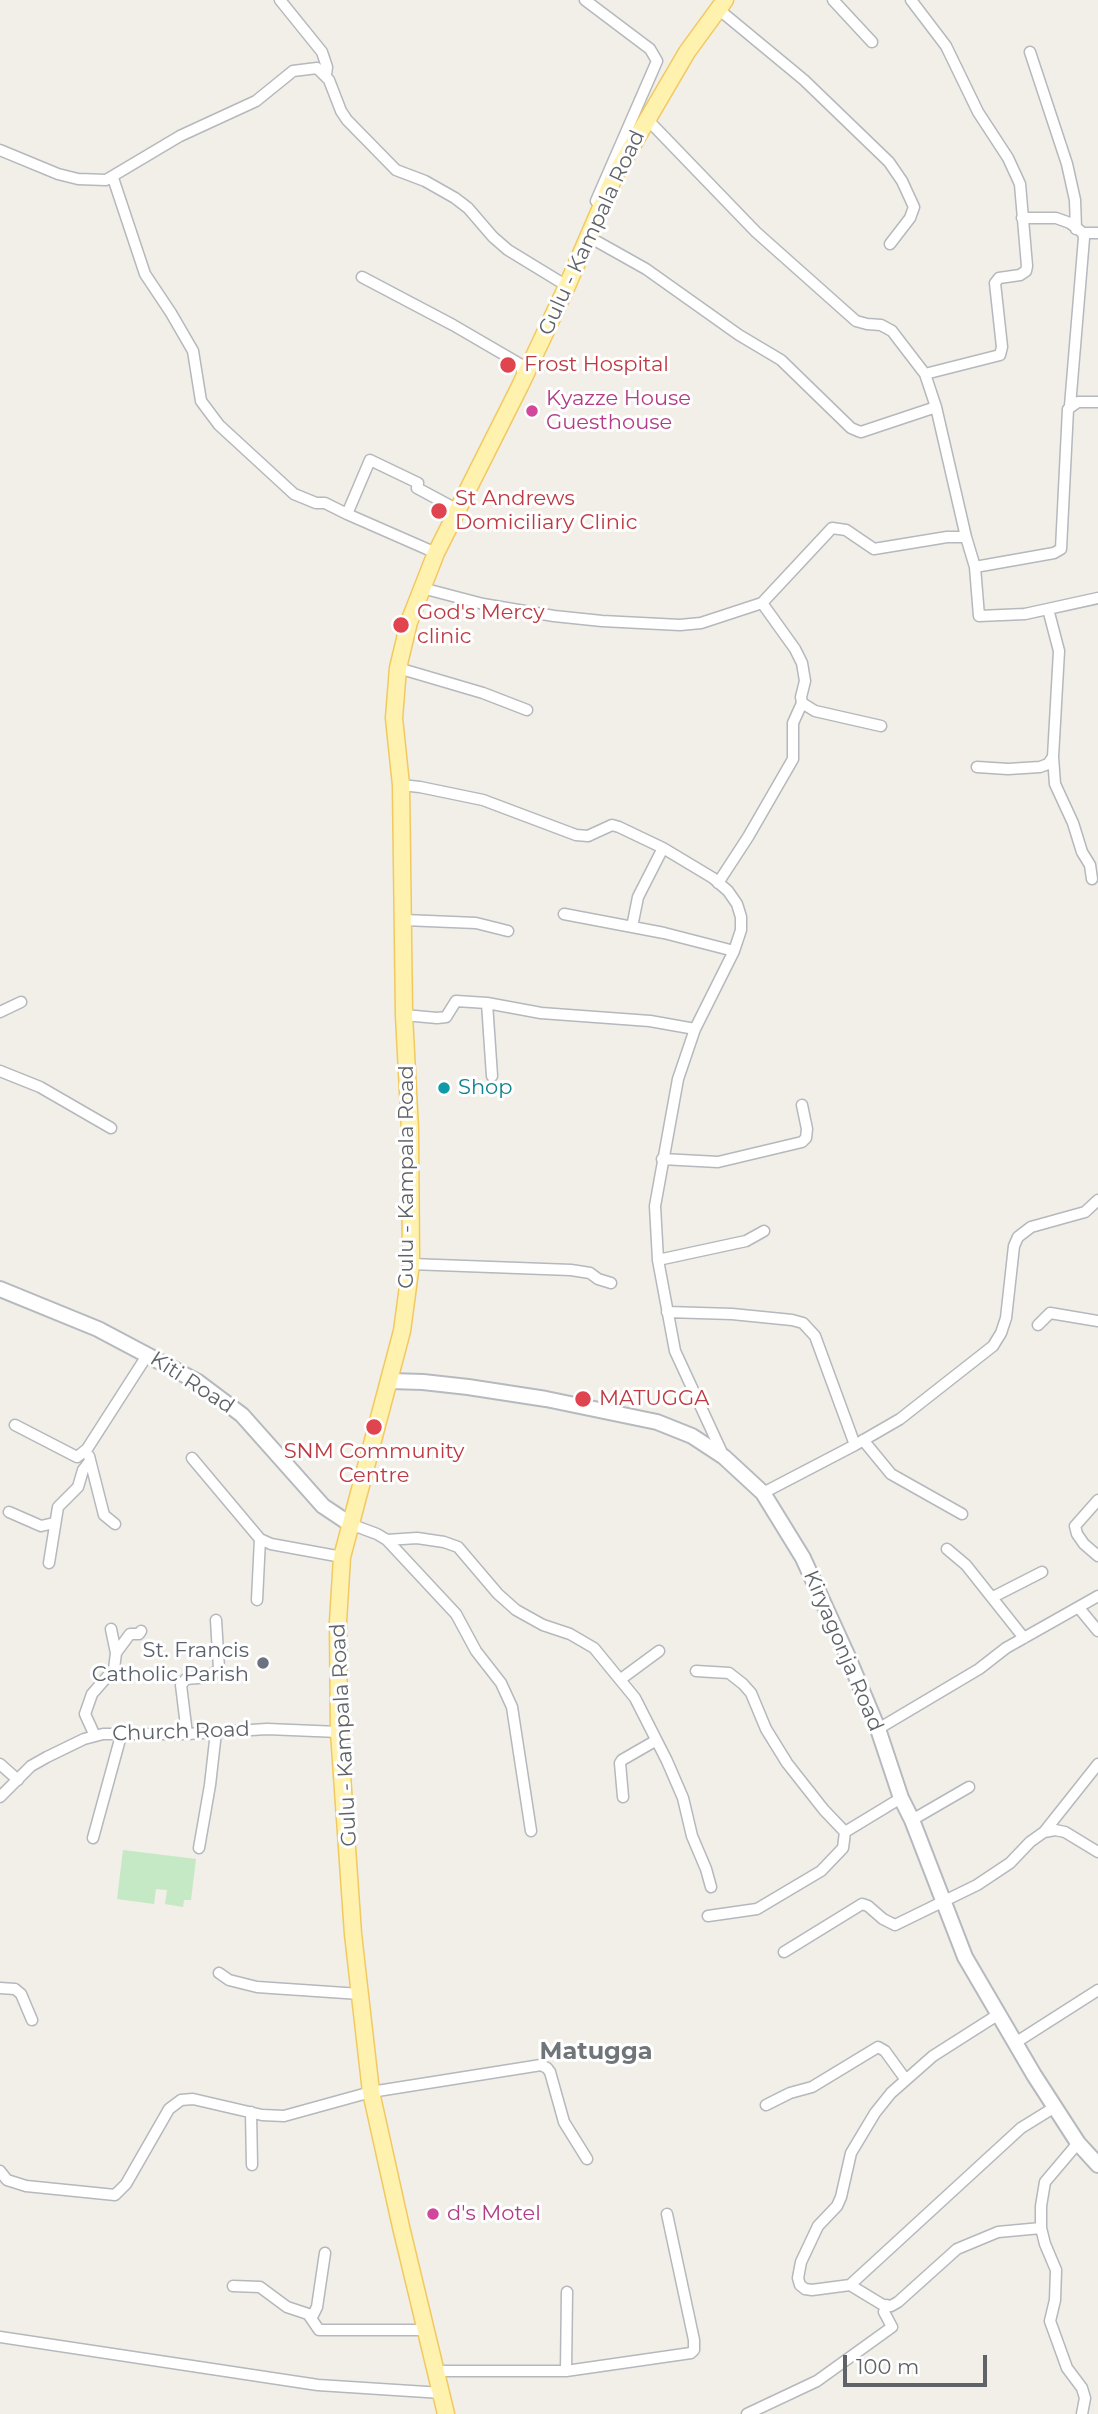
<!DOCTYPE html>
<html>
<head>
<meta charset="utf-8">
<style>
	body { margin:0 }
	#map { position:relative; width:1098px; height:2414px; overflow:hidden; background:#f1efe8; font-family:Montserrat,sans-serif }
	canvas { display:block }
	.scale { position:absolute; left:843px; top:2355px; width:144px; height:32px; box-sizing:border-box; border:4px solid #5f6368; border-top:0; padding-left:9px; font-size:21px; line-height:24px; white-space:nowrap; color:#5f6368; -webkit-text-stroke:5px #fff; paint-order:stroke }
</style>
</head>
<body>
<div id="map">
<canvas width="1098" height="2414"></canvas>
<div class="scale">100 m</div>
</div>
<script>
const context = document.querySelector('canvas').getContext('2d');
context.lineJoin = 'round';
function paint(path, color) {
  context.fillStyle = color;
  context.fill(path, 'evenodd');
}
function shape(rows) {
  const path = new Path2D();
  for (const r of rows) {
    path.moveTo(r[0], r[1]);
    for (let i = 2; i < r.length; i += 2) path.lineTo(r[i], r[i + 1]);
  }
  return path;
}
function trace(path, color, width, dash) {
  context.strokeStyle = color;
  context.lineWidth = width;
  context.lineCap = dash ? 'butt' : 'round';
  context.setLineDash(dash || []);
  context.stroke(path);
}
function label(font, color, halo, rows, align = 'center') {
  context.font = font + ' Montserrat,sans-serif';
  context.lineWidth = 6;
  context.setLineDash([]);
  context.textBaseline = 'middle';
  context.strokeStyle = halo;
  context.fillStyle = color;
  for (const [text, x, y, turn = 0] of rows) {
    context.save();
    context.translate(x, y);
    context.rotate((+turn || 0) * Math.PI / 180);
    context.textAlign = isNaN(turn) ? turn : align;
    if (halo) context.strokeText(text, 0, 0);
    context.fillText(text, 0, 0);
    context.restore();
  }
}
paint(shape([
	[123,1850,196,1859,191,1900,184,1900,183,1907,165,1904,167,1890,156,1889,154,1904,117,1899]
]), '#c5e8c5');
const street = shape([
	[280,0,322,52,327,67,326,75],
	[585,0,650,49,657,61,596,201],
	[833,0,872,42],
	[911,0,946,46,978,112,1008,158,1020,184,1027,266,1026,271,1020,275,999,278,995,283,1002,347,1000,355,925,374],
	[717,8,804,80,889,162,902,181,914,207,910,218,890,244],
	[1030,52,1067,164,1075,200,1076,229],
	[0,150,58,174,78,179,106,180,180,136,256,101,293,71,317,68,329,80,341,111,347,120,396,170,425,181,455,198,468,208,493,237,508,250,567,286],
	[113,178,145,274,171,313,193,351,201,401,219,425,294,494,316,503,325,503,347,514,370,460,418,483,417,488,458,510],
	[1022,218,1056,218,1070,223,1083,233,1098,233],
	[589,237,646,269,739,335,781,360,851,428,858,431,861,432,936,407,925,374,892,331,881,325,867,324,856,321,756,232,646,118],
	[362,277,453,325,520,364,524,377],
	[1098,402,1078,402,1068,409,1061,549,1054,553,975,567,979,616,1025,614,1098,598],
	[1070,406,1084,238,1083,233],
	[936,407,966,537],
	[347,514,436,553],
	[422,588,483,604,554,616,602,621,680,625,701,623,762,603,832,528,846,530,874,549,947,537,966,537,975,567],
	[398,668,483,693,527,710],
	[802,703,815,711,881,726],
	[1053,757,1055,784,1073,823,1082,852,1090,865,1092,879],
	[977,767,1008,769,1040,767,1048,764,1053,757,1059,651,1048,609],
	[401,785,420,787,483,800,576,835,588,836,612,825,619,827,663,848,713,878,728,891,737,904,741,917,741,930,734,951,695,1029,678,1079,655,1206,658,1260,675,1351,724,1457],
	[718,883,748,837,793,759,793,723,802,703,801,697,805,681,802,663,795,649,762,603],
	[564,914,664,933,734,951],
	[404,920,476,923,508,931],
	[632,927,638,897,663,848],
	[487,1003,492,1076],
	[0,1012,21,1002],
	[404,1015,437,1018,446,1017,456,1001,487,1003,541,1013,650,1021,695,1029],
	[0,1071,40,1087,111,1128],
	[662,1159,718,1162,802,1142,806,1138,807,1129,802,1105],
	[658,1260,746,1241,764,1231],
	[411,1264,571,1270,590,1273,598,1279,611,1283],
	[667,1312,732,1314,792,1320,803,1323,815,1336,855,1445],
	[1038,1325,1050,1313,1098,1321],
	[15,1425,77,1457,87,1449,148,1354],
	[863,1440,891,1474,962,1514],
	[89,1456,104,1515,115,1524],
	[192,1458,260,1539,271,1544,342,1557],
	[763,1493,855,1445,900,1419,993,1346,1001,1333,1006,1318,1014,1246,1018,1237,1031,1227,1085,1212,1098,1200],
	[1098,1500,1075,1526,1077,1534,1084,1544,1098,1556],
	[9,1512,41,1526,54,1523],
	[350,1524,377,1534,387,1540,456,1614,476,1651,501,1683,512,1707,531,1831],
	[387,1540,417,1538,444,1542,458,1547,498,1594,516,1610,543,1625,570,1634,594,1648,635,1698,667,1761,683,1798,692,1836,706,1869,711,1887],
	[947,1549,966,1565,1024,1638],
	[49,1563,58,1507,78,1487,83,1470,90,1461],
	[993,1597,1042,1572],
	[257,1600,260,1539],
	[1079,1608,1098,1631],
	[111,1629,116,1653],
	[696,1671,729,1673,743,1684,751,1693,766,1729,787,1763,824,1810,845,1832,901,1798],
	[621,1679,659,1651],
	[878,1729,979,1669,1006,1648,1098,1596],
	[187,1734,181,1685,186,1679,209,1677,219,1669,216,1620],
	[95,1736,85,1714,92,1694,114,1669,116,1653,130,1634,139,1634,141,1631],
	[0,1764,18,1780],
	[0,1797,31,1766,47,1757,84,1739,103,1734,187,1734,267,1729,339,1732],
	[623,1797,620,1763,622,1760,655,1741],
	[912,1820,969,1787],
	[1044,1832,1098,1764],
	[93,1838,122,1732],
	[199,1848,210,1785,216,1732],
	[708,1916,757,1909,821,1871,843,1848,845,1832],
	[784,1952,862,1904,868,1906,883,1919,895,1925,977,1885,1010,1863,1030,1842,1044,1832,1055,1830,1065,1832,1098,1852],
	[219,1973,229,1980,257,1987,360,1994],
	[0,1988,15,1989,21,1994,32,2020],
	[999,2014,933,2056,891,2093,875,2113,851,2153,841,2197,837,2206,818,2226,801,2262,798,2278,800,2285,805,2289,812,2290,850,2285,883,2305,891,2306,898,2302,957,2249,998,2232,1041,2228],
	[1015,2043,1098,1990],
	[766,2105,790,2093,812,2087,878,2047,885,2051,906,2080],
	[251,2112,252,2165],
	[1078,2143,1045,2182,1041,2206,1041,2228,1045,2244,1056,2270,1055,2300,1050,2321,1067,2368,1082,2388,1085,2398,1082,2414],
	[0,2171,7,2180,26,2186,115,2195,126,2184,169,2109,181,2100,193,2099,262,2115,284,2116,371,2092,541,2065,547,2068,550,2072,564,2122,587,2159],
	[850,2285,1021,2128,1055,2107],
	[233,2286,260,2287,287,2307,308,2314,319,2330,426,2330],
	[312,2317,317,2307,325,2253],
	[0,2337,318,2385,442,2393],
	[437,2371,566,2371,691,2353,694,2350,694,2340,667,2214],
	[566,2371,567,2292],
	[747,2414,817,2381,892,2327,884,2312,887,2305]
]);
const secondary = shape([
	[0,1289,98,1329,198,1382,242,1415,323,1506,350,1524],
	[390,1381,423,1382,468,1387,546,1399,657,1422,692,1436,724,1457,763,1493,803,1558,848,1657,878,1729,901,1798,912,1820,965,1957,1034,2075,1078,2143,1098,2165]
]);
const primary = shape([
	[446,2414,401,2227,371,2092,353,1934,339,1732,338,1622,342,1557,402,1331,411,1264,410,1130,404,1015,401,785,394,718,398,668,409,622,436,553,520,386,567,286,615,175,687,52,725,0]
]);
trace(street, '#b5b8bc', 13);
trace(secondary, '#b6babf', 18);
trace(primary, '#f2c960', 19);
trace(street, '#fff', 10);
trace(secondary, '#fff', 14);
trace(primary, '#fff2af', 16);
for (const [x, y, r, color] of [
	[508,365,9,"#e0444e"],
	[532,411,7,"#d1479c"],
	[439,511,9,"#e0444e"],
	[401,625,9,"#e0444e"],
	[444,1088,7,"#0f9aa8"],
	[583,1399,9,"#e0444e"],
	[374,1427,9,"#e0444e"],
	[263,1663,7,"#6b7280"],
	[433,2214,7,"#d1479c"]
]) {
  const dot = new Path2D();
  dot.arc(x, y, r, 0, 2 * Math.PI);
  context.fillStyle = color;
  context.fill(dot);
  trace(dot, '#fff', 2.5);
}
label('21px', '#5f6368', '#fff', [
	["Gulu - Kampala Road",592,233,-65],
	["Gulu - Kampala Road",407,1177,-90],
	["Kiti Road",192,1383,33],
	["Kiryagonja Road",843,1651,67],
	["Church Road",181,1732,-2],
	["Gulu - Kampala Road",344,1735,-93]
]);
label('21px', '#be3a42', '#fff', [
	["Frost Hospital",524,365],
	["St Andrews",455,499],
	["Domiciliary Clinic",455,523],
	["God's Mercy",417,613],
	["clinic",417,637],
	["MATUGGA",599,1399],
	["SNM Community",374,1452,"center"],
	["Centre",374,1476,"center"]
], 'left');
label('21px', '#b23c85', '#fff', [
	["Kyazze House",546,399],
	["Guesthouse",546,423],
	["d's Motel",447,2214]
], 'left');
label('21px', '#0d838f', '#fff', [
	["Shop",458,1088]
], 'left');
label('21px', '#5b616d', '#fff', [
	["St. Francis",249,1651],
	["Catholic Parish",249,1675]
], 'right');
label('bold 24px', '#70757a', '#fff', [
	["Matugga",596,2052]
]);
</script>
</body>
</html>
